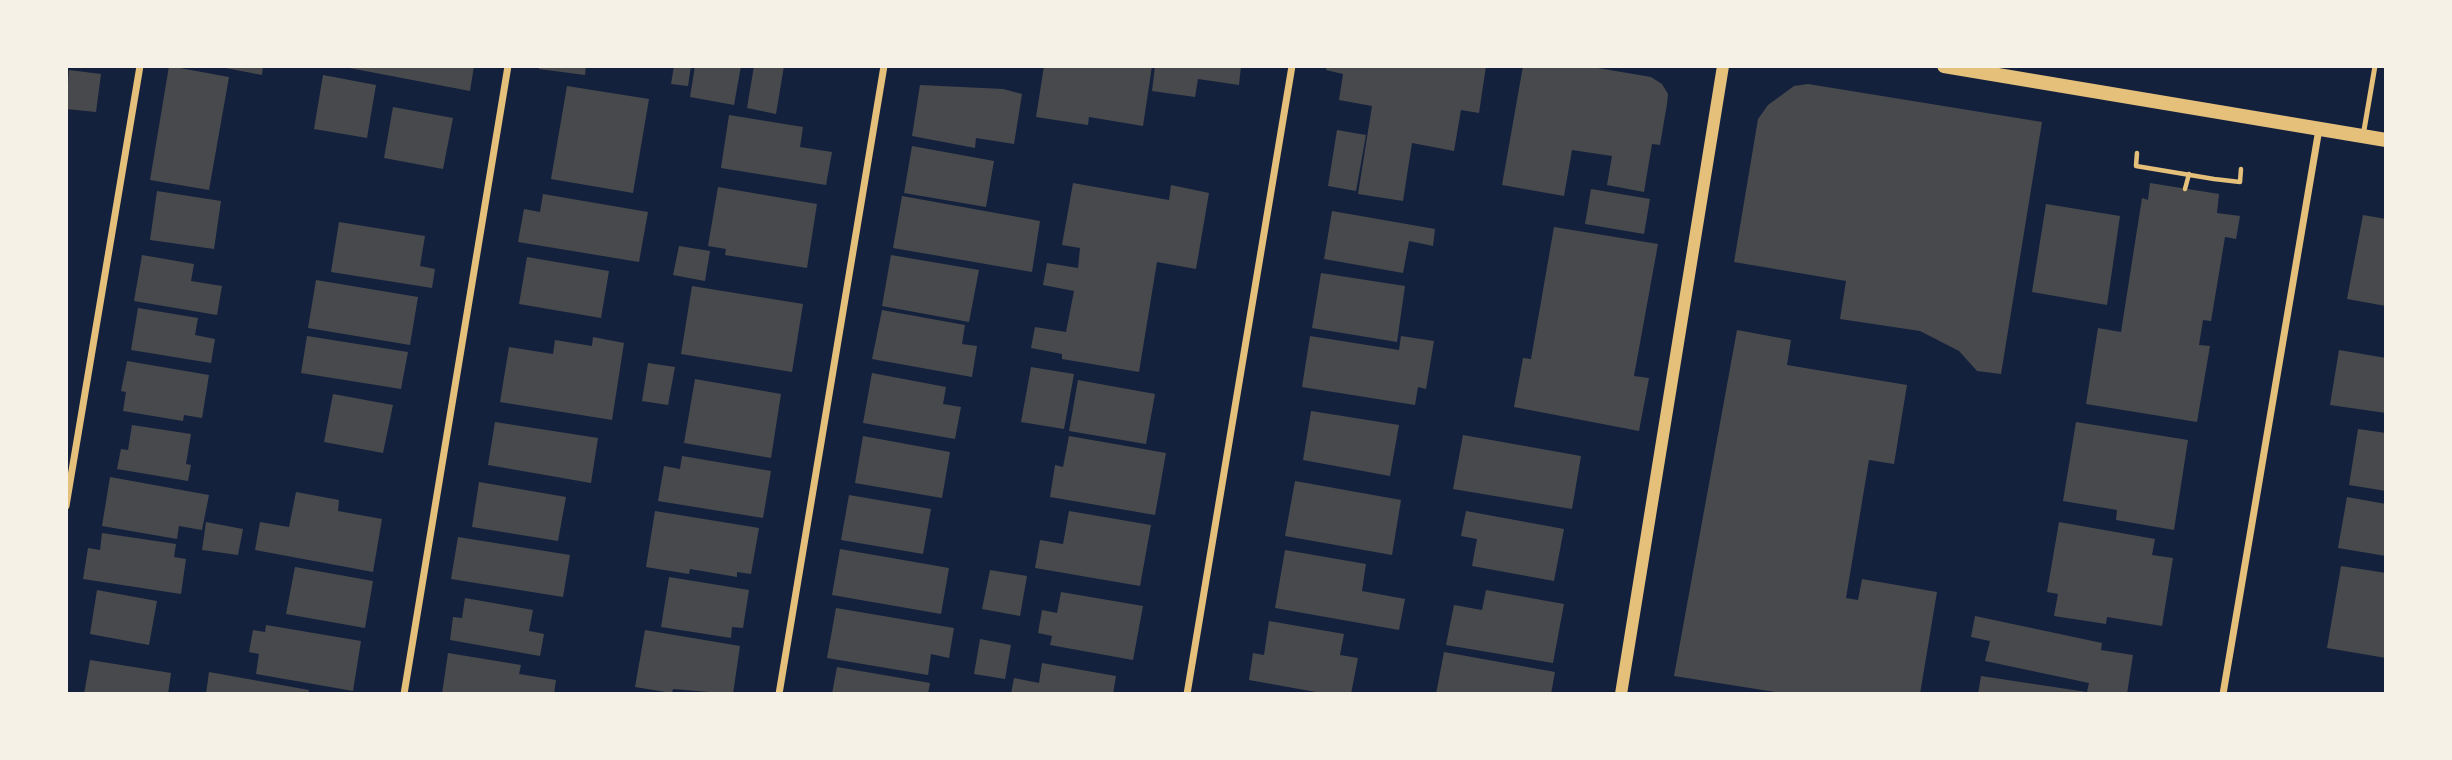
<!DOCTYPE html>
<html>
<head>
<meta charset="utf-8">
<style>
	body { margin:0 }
	#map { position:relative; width:2452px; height:760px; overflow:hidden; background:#14213d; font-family:Montserrat,sans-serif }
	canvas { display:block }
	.frame { position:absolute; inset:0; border:68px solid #f6f1e7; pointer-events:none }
</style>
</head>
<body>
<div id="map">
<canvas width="2452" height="760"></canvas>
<div class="frame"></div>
</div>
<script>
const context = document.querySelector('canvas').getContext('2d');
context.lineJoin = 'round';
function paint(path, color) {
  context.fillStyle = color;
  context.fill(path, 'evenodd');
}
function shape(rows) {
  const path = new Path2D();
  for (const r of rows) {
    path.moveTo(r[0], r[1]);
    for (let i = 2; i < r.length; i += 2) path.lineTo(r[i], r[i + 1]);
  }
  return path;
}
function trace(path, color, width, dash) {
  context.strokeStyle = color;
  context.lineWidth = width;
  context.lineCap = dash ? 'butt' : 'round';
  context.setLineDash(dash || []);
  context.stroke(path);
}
paint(shape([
	[169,66,229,77,209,190,150,180],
	[215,66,263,66,262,75],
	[339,66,474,66,470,91],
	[539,66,586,66,585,75,539,69],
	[674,66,691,66,688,86,671,84],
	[695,66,741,66,734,105,690,97],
	[754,66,784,66,776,114,747,108],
	[1044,66,1152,66,1143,126,1089,117,1088,125,1036,117],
	[1155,66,1241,66,1239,85,1198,79,1195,97,1152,91],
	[1327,66,1486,66,1479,113,1461,110,1454,151,1412,143,1403,201,1358,194,1372,106,1339,100,1343,74,1326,70],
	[1523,66,1592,67,1651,77,1662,84,1668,94,1667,104,1660,145,1652,144,1644,192,1607,185,1612,156,1572,150,1564,196,1502,185],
	[69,70,101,74,96,112,66,109],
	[323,75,376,85,367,138,314,129],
	[1808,84,2042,122,2001,374,1977,371,1959,351,1920,331,1840,319,1846,281,1734,262,1758,119,1768,105,1794,86],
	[920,85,1003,89,1022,94,1014,144,976,138,975,148,912,136],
	[567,86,649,99,633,193,551,179],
	[393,107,453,118,443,169,384,158],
	[729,115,803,127,800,147,832,152,826,185,721,168],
	[1337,130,1366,135,1356,191,1328,186],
	[912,146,994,161,986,207,904,193],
	[1073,183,1169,200,1171,185,1209,193,1196,269,1157,262,1139,372,1062,359,1062,354,1031,348,1035,327,1066,332,1074,291,1043,285,1047,263,1078,268,1080,248,1062,245],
	[2150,183,2219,194,2217,213,2240,216,2236,239,2225,237,2211,321,2203,320,2199,345,2210,346,2197,422,2086,404,2098,328,2121,332,2142,198,2148,200],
	[718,187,817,204,807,268,725,255,726,249,708,246],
	[1591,189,1650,199,1644,234,1585,224],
	[157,191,221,201,214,249,150,240],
	[543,194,648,212,639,262,518,242,524,209,540,212],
	[902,196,1040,221,1032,272,893,248],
	[2046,204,2120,216,2107,305,2032,292],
	[1332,211,1435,229,1433,246,1409,241,1403,273,1324,259],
	[2363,215,2386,219,2386,306,2347,299],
	[339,222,425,236,420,266,435,269,432,288,331,272],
	[1554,227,1658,244,1634,376,1649,378,1639,431,1514,407,1523,358,1531,359],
	[679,246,710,251,705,281,673,275],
	[142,255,194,264,191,281,222,286,217,315,134,301],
	[891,255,979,270,969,322,882,306],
	[527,257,609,271,601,318,519,304],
	[1321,273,1405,286,1397,342,1312,328],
	[316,280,418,297,410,345,308,328],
	[692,286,803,304,792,372,681,354],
	[138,308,198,318,195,335,215,339,211,363,131,350],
	[882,310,965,325,962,344,977,346,972,377,872,359],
	[1737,330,1791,340,1787,365,1907,385,1894,464,1869,460,1846,598,1858,600,1862,579,1937,592,1920,694,1788,694,1674,676],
	[307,336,408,352,401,389,301,373],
	[1310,336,1399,350,1401,336,1434,341,1426,389,1418,387,1415,405,1302,387],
	[593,337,624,343,612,420,500,402,509,347,553,354,555,340,592,346],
	[2339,350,2386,358,2386,413,2330,405],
	[127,361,209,375,202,418,184,415,183,421,123,411,126,392,121,391],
	[648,363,675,367,668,405,642,401],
	[1031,367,1074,374,1064,429,1021,422],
	[872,373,946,387,943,404,961,407,955,439,863,423],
	[695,379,781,394,771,458,684,443],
	[1078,380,1155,394,1146,444,1069,431],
	[333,394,393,405,383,453,324,442],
	[1311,411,1399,425,1390,476,1303,460],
	[495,422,598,438,591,483,488,465],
	[2076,422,2188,440,2174,530,2116,520,2117,510,2063,501],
	[132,425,191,434,186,464,191,465,188,481,117,469,121,449,128,450],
	[2358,429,2386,433,2386,491,2349,485],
	[1463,435,1581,456,1572,509,1453,489],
	[863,436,950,452,942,498,855,483],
	[1069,436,1166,453,1155,515,1050,497,1055,465,1063,467],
	[682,456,771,471,763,518,658,501,664,466,680,469],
	[110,477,209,495,202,530,179,526,177,539,102,526],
	[1295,481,1401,500,1392,555,1285,536],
	[479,482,566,497,558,541,472,527],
	[296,492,339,500,338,511,382,519,373,572,255,550,260,522,289,527],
	[849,495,931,509,923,554,841,540],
	[2347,497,2386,504,2386,556,2338,548],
	[655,511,759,528,751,574,737,572,737,577,690,569,689,574,646,567],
	[1069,511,1151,525,1140,586,1035,568,1040,540,1063,544],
	[1466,511,1564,529,1554,581,1472,566,1477,539,1461,536],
	[206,522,243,529,238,555,202,550],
	[2059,522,2155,539,2152,555,2173,558,2162,626,2107,617,2106,624,2054,616,2058,594,2047,592],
	[102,533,176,544,174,557,186,559,181,594,83,579,88,548,100,550],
	[458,537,570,555,563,597,451,579],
	[840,549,949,568,941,614,832,595],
	[1285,550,1366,564,1362,591,1405,599,1399,630,1275,608],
	[2341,566,2386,573,2386,658,2327,648],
	[295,567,373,581,365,628,286,614],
	[990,570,1027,576,1020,616,982,609],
	[669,577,749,590,743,628,732,627,731,638,661,627],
	[97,590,157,601,149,645,90,634],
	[1486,590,1564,604,1553,663,1446,645,1454,605,1482,610],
	[1061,592,1143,606,1133,660,1050,645,1052,636,1038,633,1042,610,1057,613],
	[465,598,533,610,529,631,544,634,540,656,450,640,453,617,462,618],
	[836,608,954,628,949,658,931,654,928,675,827,658],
	[1975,616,2102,643,2101,650,2133,655,2127,694,1978,694,1981,676,2087,692,2089,683,1985,661,1990,641,1971,637],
	[1269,621,1344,634,1340,655,1358,658,1351,694,1327,694,1249,680,1253,653,1264,655],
	[266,625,361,641,353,691,256,674,259,654,249,652,253,630,265,632],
	[645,630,740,646,733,694,673,689,672,693,635,687],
	[980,639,1011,645,1005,679,974,674],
	[1444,652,1555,672,1551,694,1436,694],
	[448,653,521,665,519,674,556,680,554,694,442,694],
	[90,660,171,673,168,694,84,694],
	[1042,663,1116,676,1113,694,1011,694,1014,678,1039,683],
	[837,667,930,683,928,694,832,694],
	[209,672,309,690,308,694,206,694]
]), '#48494c');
trace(shape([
	[2137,153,2136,166,2214,179,2240,182,2241,169],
	[2185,189,2189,174]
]), '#e5c07b', 4.5);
trace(shape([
	[2363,136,2375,66]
]), '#e5c07b', 5);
trace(shape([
	[66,506,140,66],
	[404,694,508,66],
	[779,694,884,66],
	[1187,694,1292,66],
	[2223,694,2319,129]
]), '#e5c07b', 7);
trace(shape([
	[1621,694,1723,66]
]), '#e5c07b', 12);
trace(shape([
	[1944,66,2386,140]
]), '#e5c07b', 14);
</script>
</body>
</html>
